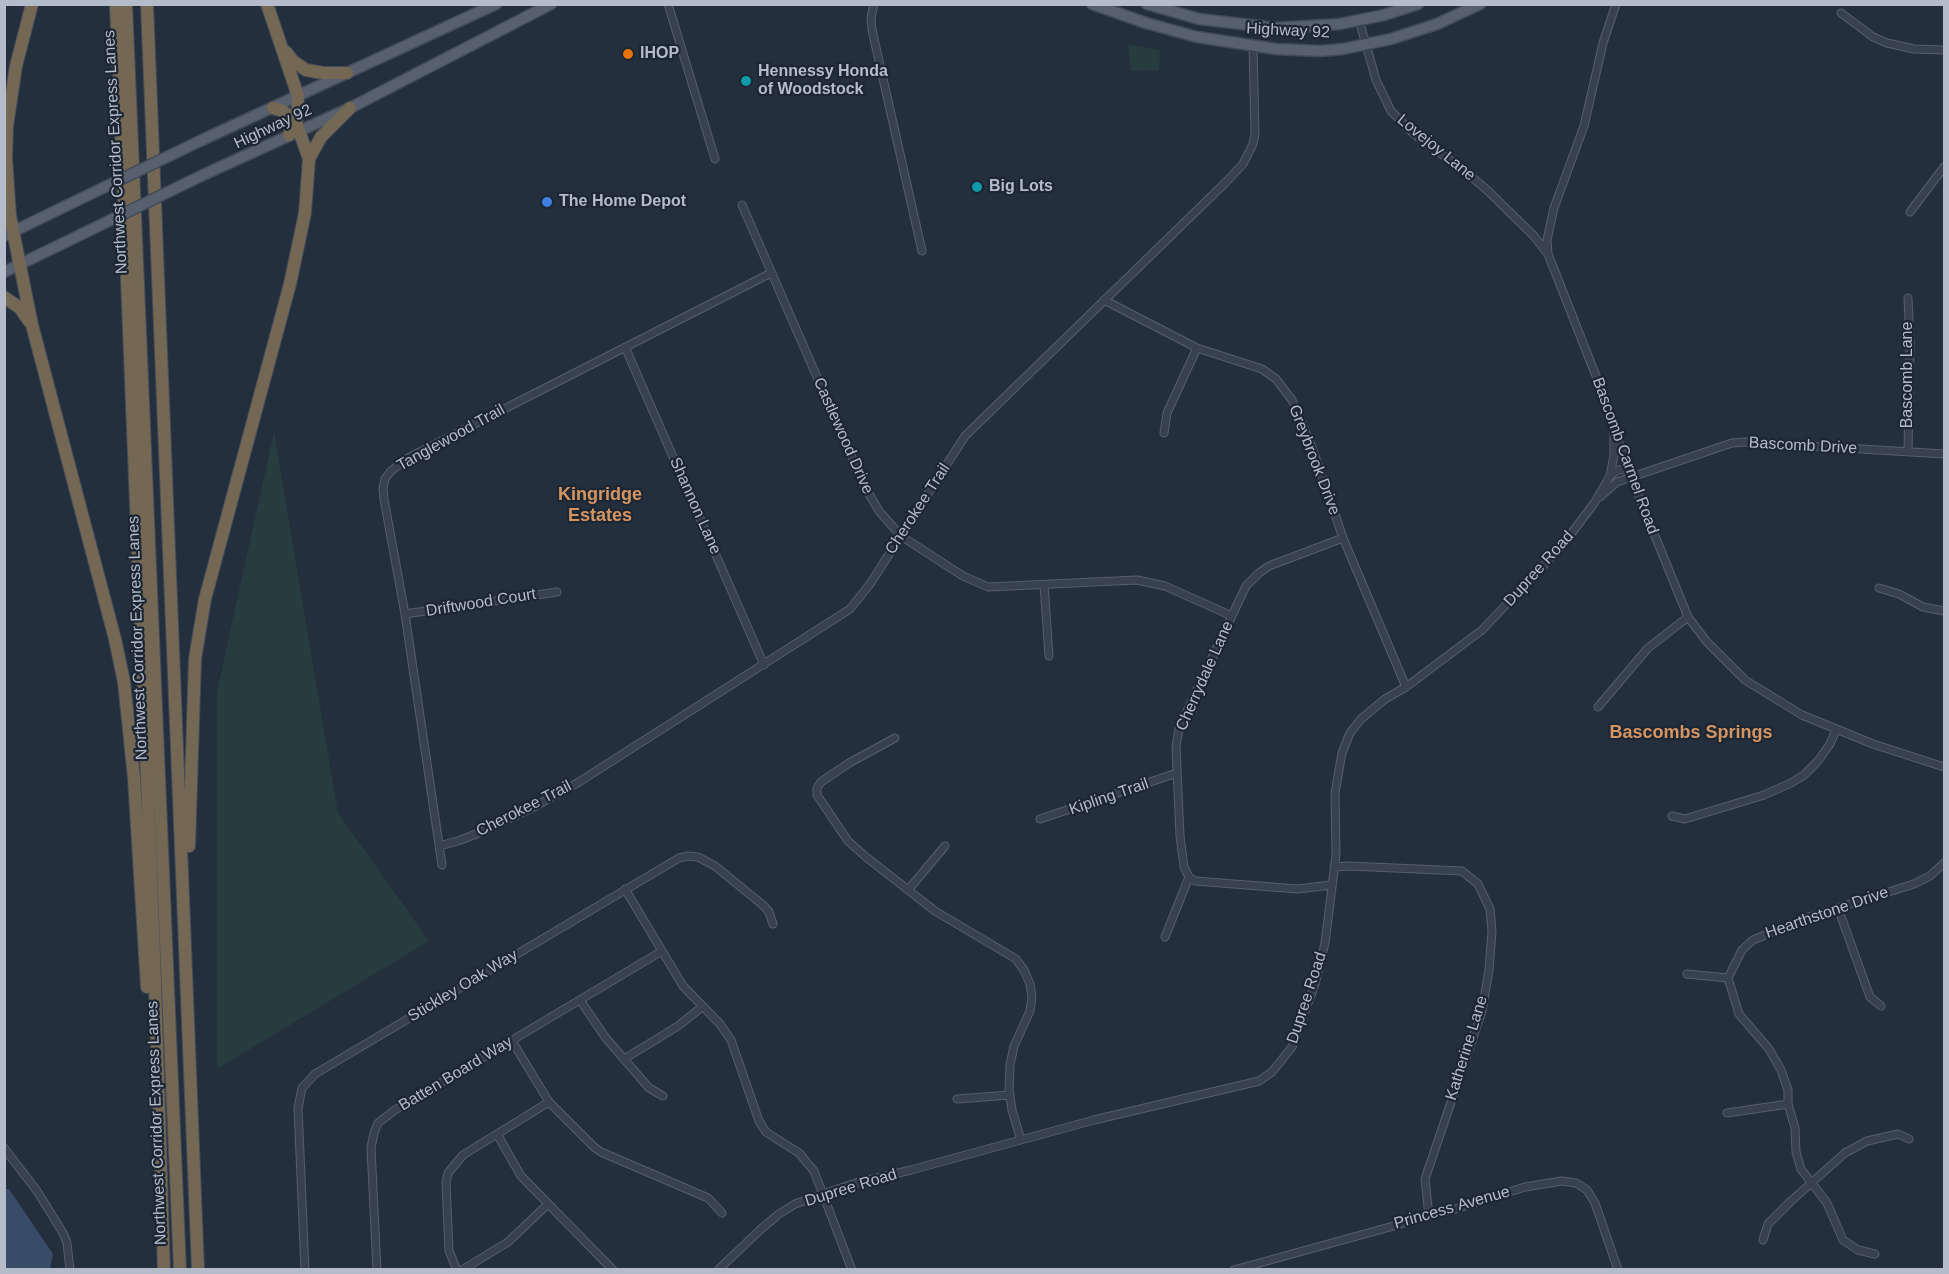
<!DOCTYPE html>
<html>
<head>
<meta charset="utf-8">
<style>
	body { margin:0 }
	#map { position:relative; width:1949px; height:1274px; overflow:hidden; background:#242f3e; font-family:Arial,sans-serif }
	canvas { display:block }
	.frame { position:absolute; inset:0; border:6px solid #b4bcc9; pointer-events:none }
</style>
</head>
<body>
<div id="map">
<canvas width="1949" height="1274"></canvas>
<div class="frame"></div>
</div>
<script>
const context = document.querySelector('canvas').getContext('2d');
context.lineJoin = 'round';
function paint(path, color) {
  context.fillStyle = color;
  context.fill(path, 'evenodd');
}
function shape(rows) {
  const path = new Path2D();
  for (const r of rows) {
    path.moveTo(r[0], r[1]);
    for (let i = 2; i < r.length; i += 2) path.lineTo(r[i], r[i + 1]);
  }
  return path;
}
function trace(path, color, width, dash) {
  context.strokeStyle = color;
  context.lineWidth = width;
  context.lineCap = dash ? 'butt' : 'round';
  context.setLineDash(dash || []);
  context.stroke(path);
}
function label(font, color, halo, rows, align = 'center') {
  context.font = font + ' Arial,sans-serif';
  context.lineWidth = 4.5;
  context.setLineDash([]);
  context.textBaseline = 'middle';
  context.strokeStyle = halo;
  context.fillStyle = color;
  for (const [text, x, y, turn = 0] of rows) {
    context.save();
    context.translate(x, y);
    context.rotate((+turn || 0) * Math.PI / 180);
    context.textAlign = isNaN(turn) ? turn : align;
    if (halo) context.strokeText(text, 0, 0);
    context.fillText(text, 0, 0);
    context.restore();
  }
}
paint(shape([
	[1128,44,1160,50,1159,70,1131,71],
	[274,432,338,813,429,941,217,1069,217,691]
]), '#263c3f');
paint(shape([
	[5,1189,9,1189,53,1254,50,1269,5,1269]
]), '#394c67');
const minor = shape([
	[668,4,715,159],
	[874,4,871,18,872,30,922,251],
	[1616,4,1603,43,1584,126,1554,208,1547,240,1548,254,1596,376,1631,477,1688,617,1707,642,1745,680,1802,715,1873,744,1944,767],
	[1841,13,1873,37,1887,43,1914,49,1944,50],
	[1359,20,1376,80,1391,111,1413,133,1462,169,1487,190,1534,236,1548,254],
	[742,205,865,487,879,511,901,536,963,576,988,587,1137,580,1165,586,1232,616],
	[1910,212,1944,167],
	[1104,300,1197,348,1262,369,1276,379,1292,400,1312,447,1343,538,1406,687],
	[625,347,764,665],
	[1164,433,1167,413,1197,348],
	[1908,452,1910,343,1908,298],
	[1610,476,1618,470,1628,469],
	[1600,497,1617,482,1732,443,1746,442,1944,454],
	[1044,585,1049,656],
	[1879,588,1899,594,1923,607,1944,611],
	[405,614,557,592],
	[1598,707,1648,648,1688,617],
	[895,738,849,763,821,782,817,788,817,795,848,841,866,857,935,911,1016,959,1024,970,1030,984,1032,997,1030,1011,1014,1046,1010,1065,1009,1090,1012,1110,1021,1140],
	[1672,816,1685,819,1764,795,1791,783,1804,775,1818,761,1830,744,1836,730],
	[1040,819,1177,773],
	[439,846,458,841,481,832,532,808,579,782,850,609,870,584,965,436,1224,184,1243,164,1253,144,1255,134,1253,45],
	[442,865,405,614,384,499,383,488,385,479,390,472,406,459,771,273],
	[1334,867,1349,866,1462,871,1478,884,1490,909,1492,931,1489,970,1482,1011,1425,1179,1429,1216],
	[1331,885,1298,889,1195,881,1189,877,1184,867,1180,836,1176,747,1179,728,1246,586,1259,573,1269,566,1343,538],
	[625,889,683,986,720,1024,731,1040,759,1121,766,1132,799,1153,814,1171,852,1270],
	[908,890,945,846],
	[1838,908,1870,997,1881,1006],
	[1165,937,1189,877],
	[1687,974,1728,978],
	[580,1000,605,1037,649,1088,663,1096],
	[512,1041,549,1102,594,1147,601,1152,708,1198,722,1213],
	[624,1059,678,1026,702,1007],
	[957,1099,1010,1095],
	[1727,1113,1788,1104],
	[497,1134,521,1176,613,1270],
	[4,1148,37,1191,63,1233,67,1243,70,1270],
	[1763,1240,1768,1224,1791,1201,1845,1153,1867,1141,1898,1134,1909,1139],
	[1875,1254,1858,1250,1843,1240,1827,1203,1801,1169,1796,1152,1795,1128,1788,1104,1788,1090,1781,1070,1769,1049,1739,1014,1728,978,1742,950,1753,940,1809,917,1914,884,1930,876,1944,863],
	[305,1270,298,1108,302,1088,315,1074,679,858,688,856,698,857,715,866,764,906,769,912,773,924],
	[377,1270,371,1148,374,1133,378,1123,395,1110,662,951],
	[457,1270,449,1251,446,1183,448,1173,463,1155,549,1102],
	[462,1270,508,1242,548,1204],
	[718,1270,761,1229,779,1214,795,1204,823,1194,856,1183,911,1170,1094,1120,1259,1081,1272,1072,1292,1047,1315,984,1325,943,1336,855,1335,793,1342,753,1350,733,1361,719,1385,699,1406,687,1482,630,1562,546,1595,502,1610,476,1614,455,1614,425],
	[1234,1270,1455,1209,1525,1187,1562,1181,1576,1183,1587,1190,1595,1203,1618,1270]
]);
const primary = shape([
	[1092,4,1146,23,1197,37,1276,49,1320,51,1343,49,1391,39,1437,24,1480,4],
	[1147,4,1199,19,1276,28,1340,24,1384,15,1418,4],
	[202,140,496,4],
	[205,174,350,108,551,4],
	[4,236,78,200],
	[4,272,80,235]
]);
const motorway = shape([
	[32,4,16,66,7,126,6,158,10,216,32,325,115,639,124,682,134,778,147,987],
	[116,4,154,954,164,1270],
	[126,4,180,1270],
	[147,4,198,1270],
	[267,4,298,96,297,118,289,135],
	[286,52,293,61,306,70,323,73,347,73],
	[273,108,283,111,296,122,309,159],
	[4,297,20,308,29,321],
	[189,846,195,659,205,599,290,284,305,213,309,159,321,137,350,108]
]);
trace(minor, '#565f6c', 9);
trace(primary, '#414a57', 13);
trace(motorway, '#434c59', 14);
trace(minor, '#38414e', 7);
trace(primary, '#56606e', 10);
trace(motorway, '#746855', 12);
const primaryBridge = shape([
	[78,200,202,140],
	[80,235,205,174]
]);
trace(primaryBridge, '#414a57', 13, []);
trace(primaryBridge, '#56606e', 10);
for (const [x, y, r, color] of [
	[628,54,6,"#e8710a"],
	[746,81,6,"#0f9aa8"],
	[977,187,6,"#0f9aa8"],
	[547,202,6,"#3f7fe0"]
]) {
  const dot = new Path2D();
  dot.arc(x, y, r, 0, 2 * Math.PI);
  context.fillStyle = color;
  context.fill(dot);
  trace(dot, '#1d2633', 2);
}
label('16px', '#b4bcc9', '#1d2633', [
	["Highway 92",1288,31,3],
	["Highway 92",273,127,-25],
	["Lovejoy Lane",1436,148,39],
	["Northwest Corridor Express Lanes",116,152,-93],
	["Bascomb Lane",1908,375,-90],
	["Castlewood Drive",843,436,66],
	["Tanglewood Trail",451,438,-29],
	["Bascomb Drive",1803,446,3],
	["Bascomb Carmel Road",1625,456,70],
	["Greybrook Drive",1314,460,69],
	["Shannon Lane",695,506,66],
	["Cherokee Trail",918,509,-57],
	["Dupree Road",1539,569,-48],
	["Driftwood Court",481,603,-9],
	["Northwest Corridor Express Lanes",138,638,-92],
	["Cherrydale Lane",1205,676,-66],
	["Kipling Trail",1109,797,-19],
	["Cherokee Trail",524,809,-27],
	["Hearthstone Drive",1827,913,-19],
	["Stickley Oak Way",463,986,-31],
	["Dupree Road",1307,998,-72],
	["Katherine Lane",1467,1048,-73],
	["Batten Board Way",456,1074,-31],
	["Northwest Corridor Express Lanes",157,1123,-92],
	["Dupree Road",851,1188,-17],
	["Princess Avenue",1452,1208,-16]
]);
label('bold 16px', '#b4bcc9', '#1d2633', [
	["IHOP",640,54],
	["Hennessy Honda",758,72],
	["of Woodstock",758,90],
	["Big Lots",989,187],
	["The Home Depot",559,202]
], 'left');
label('bold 18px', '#d59563', '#1d2633', [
	["Kingridge",600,495],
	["Estates",600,516],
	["Bascombs Springs",1691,733]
]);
</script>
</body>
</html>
